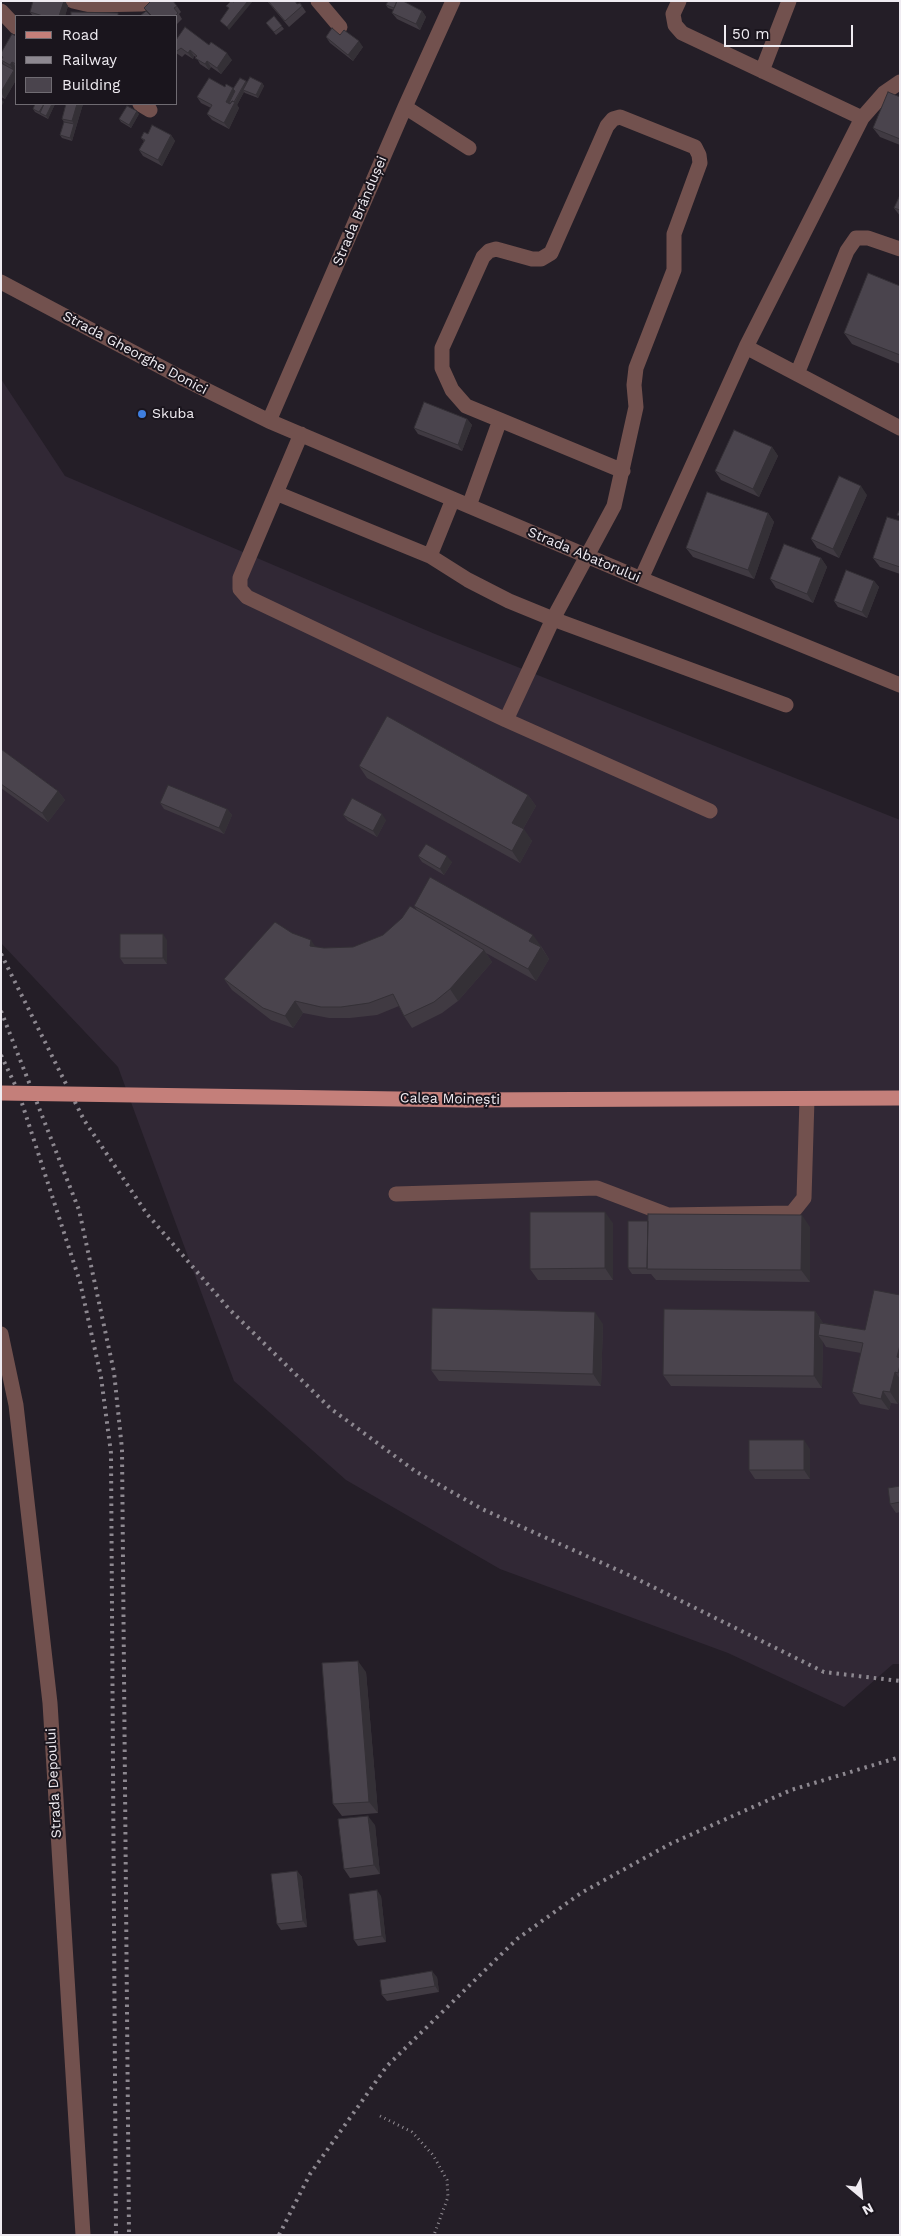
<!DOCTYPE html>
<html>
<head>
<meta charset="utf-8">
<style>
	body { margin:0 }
	#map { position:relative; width:901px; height:2236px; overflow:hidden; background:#241e27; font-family:"Work Sans",sans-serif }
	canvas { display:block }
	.frame { position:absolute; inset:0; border:2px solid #efebf1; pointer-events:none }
	.legend { position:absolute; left:15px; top:15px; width:162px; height:90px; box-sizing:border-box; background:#1a151d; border:1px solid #6f6b72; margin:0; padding:6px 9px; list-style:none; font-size:15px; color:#efebf1 }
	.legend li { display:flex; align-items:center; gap:10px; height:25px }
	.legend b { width:25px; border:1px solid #6f6b72 }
	.north { position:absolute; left:836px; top:2171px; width:50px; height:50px; -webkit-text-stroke:4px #1a151d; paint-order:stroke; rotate:152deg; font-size:14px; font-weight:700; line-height:20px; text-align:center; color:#efebf1 }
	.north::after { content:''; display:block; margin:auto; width:18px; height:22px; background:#efebf1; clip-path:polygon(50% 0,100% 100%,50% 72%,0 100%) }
	.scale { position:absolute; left:724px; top:25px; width:129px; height:22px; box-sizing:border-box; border:2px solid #efebf1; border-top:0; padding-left:6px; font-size:15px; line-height:18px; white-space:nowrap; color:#efebf1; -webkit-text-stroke:4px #1a151d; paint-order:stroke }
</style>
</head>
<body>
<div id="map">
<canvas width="901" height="2236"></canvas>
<div class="frame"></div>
<ul class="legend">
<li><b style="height:6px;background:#c47f7a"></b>Road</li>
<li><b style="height:6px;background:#8d8890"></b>Railway</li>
<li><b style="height:14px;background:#4a444d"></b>Building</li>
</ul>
<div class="north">N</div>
<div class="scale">50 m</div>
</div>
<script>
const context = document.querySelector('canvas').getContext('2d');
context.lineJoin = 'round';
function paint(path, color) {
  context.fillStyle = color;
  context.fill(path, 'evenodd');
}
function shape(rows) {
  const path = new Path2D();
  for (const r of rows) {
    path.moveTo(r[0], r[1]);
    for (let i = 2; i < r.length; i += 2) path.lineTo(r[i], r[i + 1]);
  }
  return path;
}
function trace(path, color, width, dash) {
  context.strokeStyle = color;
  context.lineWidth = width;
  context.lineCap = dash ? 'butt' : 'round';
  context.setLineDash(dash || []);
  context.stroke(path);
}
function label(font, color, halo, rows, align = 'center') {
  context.font = font + ' "Work Sans",sans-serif';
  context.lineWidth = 4;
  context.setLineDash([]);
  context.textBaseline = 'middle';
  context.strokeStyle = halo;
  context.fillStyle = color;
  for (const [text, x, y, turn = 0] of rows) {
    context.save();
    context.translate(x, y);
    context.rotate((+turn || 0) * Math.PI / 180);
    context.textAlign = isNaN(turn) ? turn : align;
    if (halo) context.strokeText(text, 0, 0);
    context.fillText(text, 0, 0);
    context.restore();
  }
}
paint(shape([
	[1,379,65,476,435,634,900,820,900,1664,893,1664,844,1707,728,1653,500,1569,346,1480,234,1381,118,1067,1,943]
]), '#312835');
trace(shape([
	[380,2116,412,2132,433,2155,447,2180,448,2197,434,2235]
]), '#938e95', 3, [1, 4]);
trace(shape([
	[73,1,90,5,142,4,157,1],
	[318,1,340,27],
	[679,1,673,14,675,25,682,33,862,118],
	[1,11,16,27],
	[762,71,789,1],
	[140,104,150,110],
	[405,107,469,148],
	[1,282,180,377,269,421,641,579,900,685],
	[746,347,900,428],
	[797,374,847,251,856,238,868,238,900,249],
	[500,420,466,406,452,390,442,368,442,348,483,257,489,251,496,249,532,259,541,259,551,253,607,126,613,119,620,117,695,147,699,155,700,163,674,234,674,270,636,368,634,385,636,407,614,506,553,619,506,720],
	[269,421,405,107,453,1],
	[301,434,240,578,240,589,247,597,506,720,710,811],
	[276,493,430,556,468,580,509,601,553,619,786,705],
	[469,506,500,420,623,471],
	[430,556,453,499],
	[641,579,746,347,862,118,884,93,900,82],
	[396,1194,597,1188,668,1215,792,1213,804,1198,807,1099],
	[1,1334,16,1405,50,1703,83,2235]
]), '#72514e', 15);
trace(shape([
	[466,1100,900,1098]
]), '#c47f7a', 15);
trace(shape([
	[1,954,84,1120,147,1214,230,1310,330,1408,415,1471,482,1509,631,1576,824,1672,900,1681],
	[1,1011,79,1210,114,1372,122,1449,129,2235],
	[1,1055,18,1091,80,1282,101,1377,111,1453,116,2235],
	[279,2235,310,2174,387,2066,517,1939,581,1893,670,1844,791,1790,900,1757]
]), '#8d8890', 4, [2.5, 5]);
trace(shape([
	[1,1093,466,1100]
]), '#c47f7a', 15);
paint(shape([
	[267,1,295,1,297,4,300,3,306,12,289,27],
	[386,5,422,11,426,17,420,30,397,19,392,13,394,10,388,8],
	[68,6,65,16,33,16,30,12],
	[177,6,181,12,179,14,182,19,176,25,176,16,140,16,146,11,144,8],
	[274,16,284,29,276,35,266,23],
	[340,35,363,47,353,61,330,43,326,37],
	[16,36,16,68,15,71,16,73,16,80,5,99,1,97,1,63,4,65,1,60,2,58,1,56,1,53],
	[176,40,232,60,221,74,211,67,209,70,200,64,196,57,194,56,193,59,185,54,182,57,176,53],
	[246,81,247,83,262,83,264,86,258,98,245,93,244,92,237,105,239,108,229,129,212,120,207,114,211,108,201,103,197,97,225,87,233,89],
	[900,97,900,145,880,137,873,128],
	[35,104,55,104,48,119,35,112,33,109],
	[65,104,83,104,72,141,62,138,60,135,64,122,62,119,66,104],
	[139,114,131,128,121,122,119,119],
	[148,134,171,135,175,141,162,166,143,156,139,150,144,141,141,138],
	[900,195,900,216,894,208],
	[900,286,900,364,852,344,844,333],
	[467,419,472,425,462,451,418,434,414,428],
	[772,447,778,456,759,497,721,480,715,471],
	[867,495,839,558,817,548,811,539],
	[768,513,774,522,754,579,693,557,686,548],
	[900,521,900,574,880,567,873,558],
	[821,558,827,567,813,603,776,588,770,579],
	[874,581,879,587,867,618,838,607,834,601],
	[1,749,58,791,65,800,48,822,1,788],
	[359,766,528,795,536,806,523,829,532,841,520,863,367,778],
	[160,803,227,809,232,815,224,834,164,809],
	[343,815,386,820,377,837,348,821],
	[418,856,452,862,444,875,422,862],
	[414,906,541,946,549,959,536,981,486,953,492,962,458,1001,442,1013,412,1028,404,1016,399,1006,377,1015,350,1018,329,1018,303,1013,293,1028,271,1020,232,990,224,979,316,947,324,948,353,947,383,935,417,910],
	[167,940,167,964,124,964,120,958],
	[613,1223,613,1280,538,1280,530,1269],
	[810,1227,810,1282,656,1280,651,1274,632,1274,628,1268],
	[900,1295,900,1397,898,1404,891,1403,889,1410,860,1404,852,1392,861,1353,826,1347,823,1342,822,1388,671,1386,663,1375,815,1311,823,1323,865,1330],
	[603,1324,601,1386,439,1381,431,1370],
	[810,1449,810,1479,755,1479,749,1470],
	[900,1486,900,1512,896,1513,890,1504],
	[366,1672,378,1813,342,1816,333,1804],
	[375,1825,380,1874,350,1878,344,1869],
	[297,1871,302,1877,307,1927,281,1930,277,1924],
	[381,1896,386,1942,358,1946,354,1940],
	[437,1977,439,1992,387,2001,382,1995]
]), '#403a42');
paint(shape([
	[64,1,65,1,68,6,65,16,59,16],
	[248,1,253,1,229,30,227,27],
	[422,11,426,17,420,30,416,24],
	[359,41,363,47,353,61,348,55],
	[190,50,194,56,193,59,188,53],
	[227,53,232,60,221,74,217,68],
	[207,61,211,67,209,70,205,64],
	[12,62,16,67,15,71,16,73,16,80,5,99,1,92,14,71,10,65],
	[246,81,248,84,243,90,244,92,237,105,239,108,229,129,224,123],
	[262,83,264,86,258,98,256,95],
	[233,88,237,94,228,105,226,102],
	[1,99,4,102,1,107],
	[52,104,55,104,48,119,46,116],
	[77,104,83,104,76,127,72,121],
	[137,111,139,114,131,128,129,125],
	[74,124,76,127,72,141,70,138],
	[171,135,175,141,162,166,158,160],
	[467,419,472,425,462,451,458,445],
	[772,447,778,456,759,497,753,489],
	[861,486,867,495,839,558,833,549],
	[768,513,774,522,754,579,748,570],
	[821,558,827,567,813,603,807,594],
	[874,581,879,587,867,618,862,612],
	[58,791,65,800,48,822,42,813],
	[528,795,536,806,520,834,512,823],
	[227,809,232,815,224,834,219,828],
	[382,814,386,820,377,837,373,831],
	[524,829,532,841,520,863,512,851],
	[447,856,452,862,444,875,440,869],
	[163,934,167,940,167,964,163,958],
	[533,935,541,946,537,952,529,941],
	[311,940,319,952,310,946],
	[541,947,549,959,536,981,528,969],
	[484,950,492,962,458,1001,450,989],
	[295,1001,303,1013,293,1028,285,1016],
	[605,1212,613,1223,613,1280,605,1268],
	[802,1215,810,1227,810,1282,801,1270],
	[815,1311,823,1323,823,1336,818,1335,823,1342,822,1388,814,1376],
	[595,1312,603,1324,601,1386,593,1374],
	[900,1345,900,1361,897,1357],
	[895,1372,900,1379,900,1397,898,1404,890,1392],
	[883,1391,891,1403,889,1410,881,1399],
	[804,1440,810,1449,810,1479,804,1470],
	[358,1661,366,1672,378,1813,369,1802],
	[368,1816,375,1825,380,1874,374,1865],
	[297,1871,302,1877,307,1927,303,1921],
	[377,1890,381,1896,386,1942,382,1936],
	[432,1971,437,1977,439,1992,435,1986]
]), '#343036');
const building = shape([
	[33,1,64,1,59,16,43,16,30,12,33,1],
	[151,1,173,1,177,6,174,8,178,13,175,16,152,16,144,8,151,1],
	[231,1,234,2,235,1,248,1,227,27,220,21,229,8,226,6,231,1],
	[268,1,295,1,297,4,300,3,302,6,285,21,268,1],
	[388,1,397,1,394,8,386,5,388,1],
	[397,1,403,1,422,11,416,24,392,13,397,1],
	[146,11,151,16,140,16,146,11],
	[71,12,118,13,118,16,71,16,71,12],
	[274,16,282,26,274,32,266,23,274,16],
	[185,27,209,45,211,42,227,53,217,68,207,61,205,64,195,58,197,56,190,50,188,53,181,48,177,51,176,50,176,40,185,27],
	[332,28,340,35,344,30,359,41,348,55,326,37,332,28],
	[12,34,16,36,16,64,12,62,10,65,1,60,3,57,1,56,1,53,12,34],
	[1,63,14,70,1,92,1,63],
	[250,77,262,83,256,95,243,90,250,77],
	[209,78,225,87,226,84,233,88,226,102,230,104,232,101,235,102,224,123,207,114,212,105,197,97,209,78],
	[240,78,246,81,234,102,232,101,230,104,229,103,235,91,233,89,240,78],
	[888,92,900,97,900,139,873,128,888,92],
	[35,104,44,104,39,112,33,109,35,104],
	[44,104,52,104,46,116,40,113,44,104],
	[66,104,77,104,72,121,62,119,66,104],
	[127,106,137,111,129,125,119,119,127,106],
	[64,122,74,124,70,138,60,135,64,122],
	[152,125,171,135,158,160,139,150,145,140,141,138,144,132,148,134,152,125],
	[900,195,900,210,894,208,900,195],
	[868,273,900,286,900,355,844,333,868,273],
	[424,402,467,419,458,445,414,428,424,402],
	[734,430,772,447,753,489,715,471,734,430],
	[839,476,861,486,833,549,811,539,839,476],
	[707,492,768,513,748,570,686,548,707,492],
	[900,509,900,516,897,515,900,509],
	[887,517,900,521,900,567,873,558,887,517],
	[784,544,821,558,807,594,770,579,784,544],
	[846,570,874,581,862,612,834,601,846,570],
	[387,716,528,795,512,823,524,829,512,851,359,766,387,716],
	[1,749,58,791,42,813,1,784,1,749],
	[168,785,227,809,219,828,160,803,168,785],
	[352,798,382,814,373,831,343,815,352,798],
	[426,844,447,856,440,869,418,856,426,844],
	[430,877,533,935,529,941,541,947,528,969,414,906,430,877],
	[410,906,484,950,450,989,434,1002,404,1016,393,994,369,1003,341,1007,321,1007,295,1001,285,1016,263,1008,224,979,275,922,292,933,311,940,310,946,324,948,353,947,383,935,402,918,410,906],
	[120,934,163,934,163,958,120,958,120,934],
	[530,1212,605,1212,605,1268,530,1269,530,1212],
	[648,1214,802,1215,801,1270,647,1269,648,1214],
	[628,1221,648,1221,647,1268,628,1268,628,1221],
	[874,1290,900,1295,900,1345,897,1357,900,1358,900,1365,898,1373,895,1372,890,1392,883,1391,881,1399,852,1392,863,1343,818,1335,820,1323,865,1330,874,1290],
	[432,1308,595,1312,593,1374,431,1370,432,1308],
	[664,1309,815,1311,814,1376,663,1375,664,1309],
	[749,1440,804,1440,804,1470,749,1470,749,1440],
	[900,1486,900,1502,890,1504,888,1488,900,1486],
	[358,1661,369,1802,333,1804,322,1663,358,1661],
	[368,1816,374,1865,344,1869,338,1819,368,1816],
	[297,1871,303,1921,277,1924,271,1874,297,1871],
	[377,1890,382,1936,354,1940,349,1894,377,1890],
	[432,1971,435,1986,382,1995,380,1980,432,1971]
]);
paint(building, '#4a444d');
trace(building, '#343036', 1);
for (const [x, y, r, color] of [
	[142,414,5,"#3f7fe0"]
]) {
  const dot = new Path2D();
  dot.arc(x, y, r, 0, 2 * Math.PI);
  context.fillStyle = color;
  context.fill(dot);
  trace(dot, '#1a151d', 2);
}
label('14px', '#efebf1', '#1a151d', [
	["Strada Brândușei",360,211,-67],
	["Strada Gheorghe Donici",135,353,28],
	["Strada Abatorului",584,555,23],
	["Calea Moinești",450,1099,1],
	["Strada Depoului",54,1783,-93]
]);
label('14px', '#efebf1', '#1a151d', [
	["Skuba",152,414]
], 'left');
</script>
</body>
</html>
